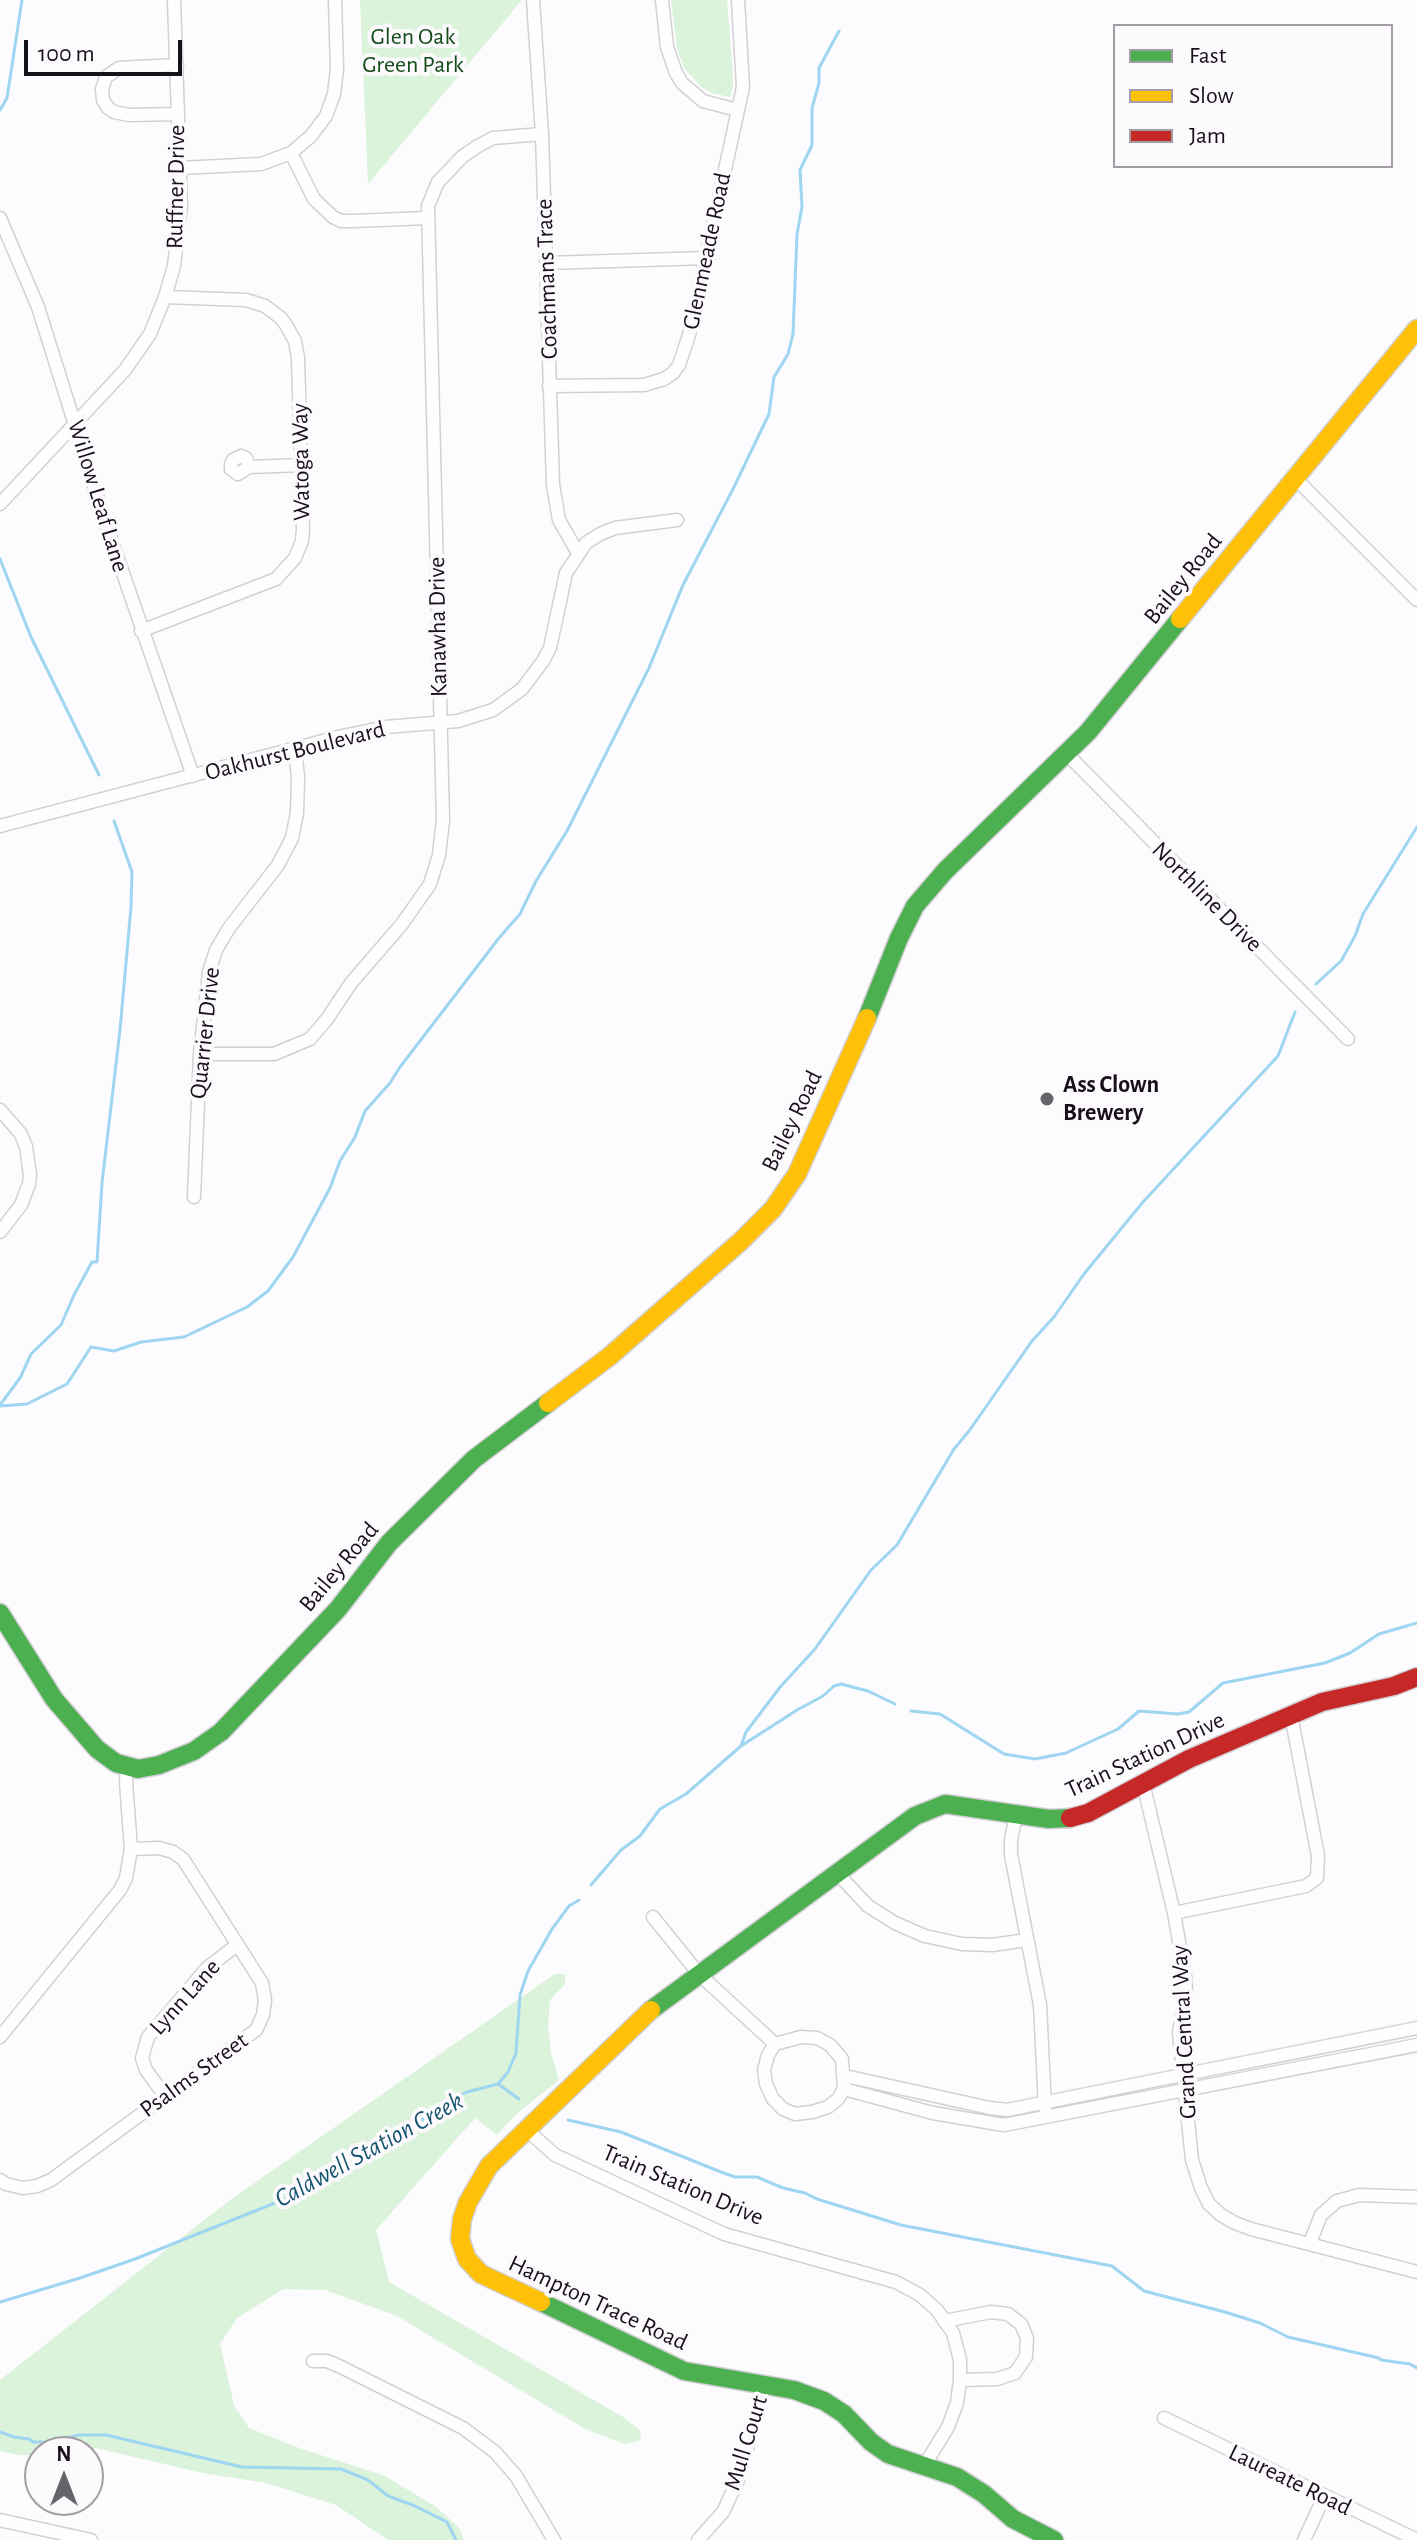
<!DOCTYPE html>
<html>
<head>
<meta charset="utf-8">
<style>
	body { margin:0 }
	#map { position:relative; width:1417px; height:2540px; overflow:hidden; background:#fcfbfd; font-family:"Alegreya Sans",sans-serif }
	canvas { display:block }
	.legend { position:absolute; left:1113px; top:24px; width:280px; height:144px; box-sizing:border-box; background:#fdfafe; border:2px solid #a19da2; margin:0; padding:10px 14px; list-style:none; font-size:24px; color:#171219 }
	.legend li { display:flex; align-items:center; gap:16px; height:40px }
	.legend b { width:40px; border:2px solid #a19da2 }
	.north { position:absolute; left:24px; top:2436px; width:80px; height:80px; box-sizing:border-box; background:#fdfafe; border:2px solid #a19da2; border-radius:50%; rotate:0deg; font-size:22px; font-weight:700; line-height:32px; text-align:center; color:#171219 }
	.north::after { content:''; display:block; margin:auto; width:28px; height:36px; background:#676469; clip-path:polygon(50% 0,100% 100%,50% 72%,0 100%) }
	.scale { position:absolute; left:24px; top:40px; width:158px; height:36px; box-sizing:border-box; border:4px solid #171219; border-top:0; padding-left:10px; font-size:24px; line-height:28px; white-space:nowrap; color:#171219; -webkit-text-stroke:6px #fdfafe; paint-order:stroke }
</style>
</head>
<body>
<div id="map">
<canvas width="1417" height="2540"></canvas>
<ul class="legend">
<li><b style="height:10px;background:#4caf50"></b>Fast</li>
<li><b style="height:10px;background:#ffc107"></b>Slow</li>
<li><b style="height:10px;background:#c62828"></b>Jam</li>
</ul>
<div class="north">N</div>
<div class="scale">100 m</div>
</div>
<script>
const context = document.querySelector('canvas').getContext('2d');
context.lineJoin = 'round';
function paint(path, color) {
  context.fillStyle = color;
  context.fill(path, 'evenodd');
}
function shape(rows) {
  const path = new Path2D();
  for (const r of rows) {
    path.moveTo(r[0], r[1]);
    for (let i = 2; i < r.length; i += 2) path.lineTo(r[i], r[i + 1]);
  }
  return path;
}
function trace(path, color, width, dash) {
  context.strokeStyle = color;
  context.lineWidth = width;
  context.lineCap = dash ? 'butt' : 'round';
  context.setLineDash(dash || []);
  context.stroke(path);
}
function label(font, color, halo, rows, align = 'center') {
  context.font = font + ' "Alegreya Sans",sans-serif';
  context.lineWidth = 8;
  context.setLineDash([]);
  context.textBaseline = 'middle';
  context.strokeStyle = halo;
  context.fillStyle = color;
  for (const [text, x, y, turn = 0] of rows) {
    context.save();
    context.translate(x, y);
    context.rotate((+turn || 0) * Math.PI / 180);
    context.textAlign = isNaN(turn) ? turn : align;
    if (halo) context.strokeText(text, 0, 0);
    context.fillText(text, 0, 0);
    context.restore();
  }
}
paint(shape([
	[360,0,522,0,368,184,367,160],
	[671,0,727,0,732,62,733,86,730,97,711,93,701,87,684,68,677,48],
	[555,1974,565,1974,565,1984,550,2000,548,2025,551,2053,559,2080,514,2116,497,2135,475,2118,376,2230,389,2282,623,2417,640,2430,641,2440,625,2444,587,2430,397,2316,325,2290,283,2289,237,2318,220,2344,234,2405,249,2428,299,2448,385,2476,436,2507,459,2528,464,2540,388,2540,336,2505,266,2483,203,2473,96,2448,79,2452,40,2452,40,2455,19,2455,0,2451,0,2380,230,2200]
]), '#daf3da');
trace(shape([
	[0,110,7,98,22,0],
	[0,559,31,637,99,775],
	[1316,984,1341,961,1355,936,1363,914,1417,827],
	[0,1405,20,1378,31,1354,61,1325,74,1295,92,1262,97,1262,102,1183,120,1030,131,907,132,872,114,821],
	[0,1406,27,1404,67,1384,91,1347,114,1351,141,1342,184,1337,247,1307,268,1291,293,1257,330,1188,340,1161,355,1137,365,1111,390,1083,400,1067,499,938,520,914,536,881,567,831,649,668,683,585,733,489,769,414,774,377,788,354,793,334,797,234,802,207,800,170,812,145,812,108,819,83,819,68,839,31],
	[911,1711,940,1714,1004,1754,1035,1759,1066,1753,1118,1729,1139,1711,1178,1714,1189,1712,1223,1683,1325,1663,1350,1653,1379,1634,1417,1623],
	[741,1746,746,1732,781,1686,815,1649,871,1570,897,1545,954,1449,969,1431,1032,1341,1054,1317,1084,1274,1143,1202,1278,1056,1295,1012],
	[591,1885,621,1850,640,1836,660,1809,686,1794,741,1746,797,1710,823,1696,834,1686,841,1684,868,1691,895,1704],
	[498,2084,519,2099],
	[568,2120,621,2132,721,2172,735,2177,757,2177,783,2188,805,2193,817,2199,901,2225,1112,2266,1144,2291,1225,2312,1260,2323,1288,2337,1379,2358,1381,2360,1410,2364,1417,2368],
	[0,2302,80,2278,135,2259,285,2199,362,2160,409,2130,444,2103,467,2092,498,2084,508,2072,516,2053,520,1995,528,1971,552,1929,569,1906,579,1900],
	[0,2432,14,2437,29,2439,33,2442,52,2442,79,2435,106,2435,242,2467,341,2469,368,2480,388,2496,415,2506,447,2522,456,2540]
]), '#9ed5f0', 3);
const street = shape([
	[533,0,542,134,553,485,559,520,578,553],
	[662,0,667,47,676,73,682,83,703,101,737,110],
	[177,65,119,68,106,77,102,89,103,100,108,108,114,112,129,115,177,114],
	[291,153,314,199,333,217,341,221,353,221,427,218],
	[180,168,261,164,291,153,311,136,326,116,334,94,337,69,335,0],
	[0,218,38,307,106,524,193,776],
	[547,263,706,258],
	[549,386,644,385,664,379,673,373,679,365,689,335,743,87,738,0],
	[249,467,238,474,231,469,231,464,233,460,241,456,246,458,249,467,302,465],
	[1296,479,1417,600],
	[0,504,125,370,150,334,165,297,174,266,181,206,174,0],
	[141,631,276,579,295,558,302,541,303,529,298,358,295,341,286,325,281,318,265,306,246,300,165,297],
	[1067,754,1348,1039],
	[0,826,338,737,386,727,458,721,493,710,522,689,543,661,550,648,566,573,586,543,600,534,615,528,677,520],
	[200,1054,274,1054,310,1039,327,1019,351,983,402,924,430,884,439,855,443,820,428,206,438,182,463,156,478,146,493,138,542,134],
	[0,1110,21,1134,26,1147,30,1175,29,1184,21,1205,0,1232],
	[194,1197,200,1054,209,972,216,950,229,928,278,865,292,838,297,813,298,777,295,749],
	[1143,1783,1174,1913,1185,1976,1186,1991,1179,2033,1192,2160,1201,2188,1209,2204,1221,2215,1235,2223,1251,2229,1417,2272],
	[1016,1815,1011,1840,1011,1855,1040,2005,1045,2108],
	[837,1873,868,1906,895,1923,925,1936,962,1944,992,1945,1027,1940],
	[1174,1913,1306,1886,1317,1878,1318,1856,1291,1715],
	[653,1917,699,1974,775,2044],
	[0,2037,120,1890,126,1878,131,1849,126,1782,127,1768],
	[801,2037,817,2038,830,2045,842,2059,844,2089,838,2099,828,2107,812,2112,795,2114,783,2109,773,2099,766,2084,764,2070,768,2055,775,2044,801,2037],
	[845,2076,990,2108,1007,2110,1417,2028],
	[844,2089,933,2113,1004,2125,1417,2045],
	[165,2096,146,2070,142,2058,148,2037,207,1968,237,1945],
	[527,2130,555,2155,724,2234,896,2282,920,2295,937,2310,953,2333,960,2360,960,2380,957,2403,948,2427,924,2466],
	[0,2180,6,2184,23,2188,37,2186,51,2180,256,2030,263,2015,265,2000,262,1983,183,1859,173,1852,159,1848,131,1849],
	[1310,2243,1321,2215,1337,2201,1359,2195,1417,2197],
	[944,2321,991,2312,1008,2314,1021,2324,1027,2338,1026,2357,1015,2373,997,2379,960,2380],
	[313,2361,327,2361,341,2367,463,2428,495,2452,516,2476,554,2540],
	[1164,2418,1417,2540],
	[0,2520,91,2540],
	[698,2540,723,2512,738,2480,765,2384],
	[1304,2540,1324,2497]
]);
const fast = shape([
	[867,1018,899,938,915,906,945,871,1088,732,1180,619],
	[0,1613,54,1699,97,1749,116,1763,138,1769,159,1765,194,1751,221,1732,338,1609,389,1543,474,1459,548,1403],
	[651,2010,915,1816,945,1804,1049,1819,1070,1818],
	[541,2302,684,2371,794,2390,824,2401,844,2414,871,2442,888,2454,957,2477,984,2494,1013,2519,1054,2540]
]);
const slow = shape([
	[1180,619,1417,329],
	[548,1403,610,1356,741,1241,773,1209,797,1174,867,1018],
	[541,2302,481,2274,467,2259,460,2239,462,2219,468,2202,489,2166,651,2010]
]);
const jam = shape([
	[1070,1818,1088,1813,1189,1759,1322,1702,1394,1686,1417,1677]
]);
trace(street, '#d3d0d5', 15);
trace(fast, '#d3d0d5', 21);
trace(slow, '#d3d0d5', 21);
trace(jam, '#d3d0d5', 21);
trace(street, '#fffeff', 12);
trace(fast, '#4caf50', 18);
trace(slow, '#ffc107', 18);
trace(jam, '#c62828', 18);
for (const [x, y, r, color] of [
	[1047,1099,8,"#676469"]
]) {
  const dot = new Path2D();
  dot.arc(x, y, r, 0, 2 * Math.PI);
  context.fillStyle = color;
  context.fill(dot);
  trace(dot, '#fdfafe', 3);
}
label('24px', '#134c18', '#fdfafe', [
	["Glen Oak",413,37],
	["Green Park",413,65]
]);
label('24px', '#171219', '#fdfafe', [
	["Ruffner Drive",176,187,-89],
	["Glenmeade Road",707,251,-78],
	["Coachmans Trace",547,279,-92],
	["Watoga Way",301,462,-91],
	["Willow Leaf Lane",98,496,73],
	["Bailey Road",1183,579,-51],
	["Kanawha Drive",438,627,-91],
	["Oakhurst Boulevard",295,751,-14],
	["Northline Drive",1207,897,45],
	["Quarrier Drive",205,1033,-84],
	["Bailey Road",792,1121,-64],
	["Bailey Road",339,1567,-50],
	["Train Station Drive",1145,1755,-25],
	["Lynn Lane",185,1997,-48],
	["Grand Central Way",1184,2032,-93],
	["Psalms Street",194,2075,-36],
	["Train Station Drive",683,2185,23],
	["Hampton Trace Road",598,2303,25],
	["Mull Court",746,2443,-73],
	["Laureate Road",1290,2480,26]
]);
label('bold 24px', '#171219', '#fdfafe', [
	["Ass Clown",1063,1085],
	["Brewery",1063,1113]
], 'left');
label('italic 26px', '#15556f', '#fdfafe', [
	["Caldwell Station Creek",369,2150,-29]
]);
</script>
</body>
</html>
